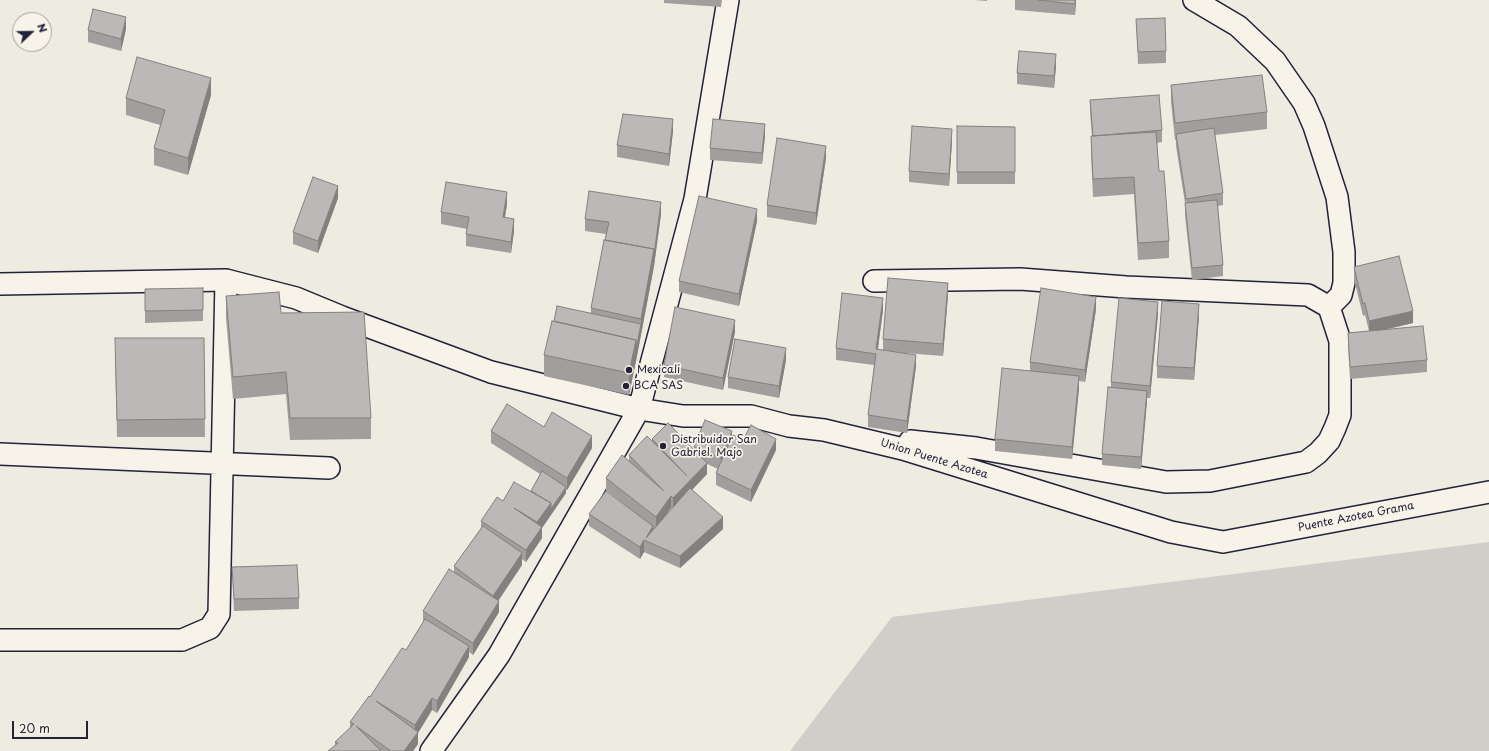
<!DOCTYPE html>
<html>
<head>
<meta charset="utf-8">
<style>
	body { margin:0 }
	#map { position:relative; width:1489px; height:751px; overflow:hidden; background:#eeebe1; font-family:"Playpen Sans",sans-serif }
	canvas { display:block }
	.north { position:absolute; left:12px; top:12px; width:40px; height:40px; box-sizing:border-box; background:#f7f3e8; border:1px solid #a29fa3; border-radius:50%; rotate:68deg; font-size:11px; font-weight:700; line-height:16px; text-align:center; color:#22223b }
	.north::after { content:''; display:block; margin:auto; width:14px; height:18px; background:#22223b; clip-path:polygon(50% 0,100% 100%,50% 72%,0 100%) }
	.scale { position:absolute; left:12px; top:721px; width:76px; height:18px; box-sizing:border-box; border:2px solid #22223b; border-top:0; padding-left:5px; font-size:12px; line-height:14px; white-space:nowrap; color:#22223b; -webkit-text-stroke:3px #f7f3e8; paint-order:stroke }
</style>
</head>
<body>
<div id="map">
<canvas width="1489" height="751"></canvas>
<div class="north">N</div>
<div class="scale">20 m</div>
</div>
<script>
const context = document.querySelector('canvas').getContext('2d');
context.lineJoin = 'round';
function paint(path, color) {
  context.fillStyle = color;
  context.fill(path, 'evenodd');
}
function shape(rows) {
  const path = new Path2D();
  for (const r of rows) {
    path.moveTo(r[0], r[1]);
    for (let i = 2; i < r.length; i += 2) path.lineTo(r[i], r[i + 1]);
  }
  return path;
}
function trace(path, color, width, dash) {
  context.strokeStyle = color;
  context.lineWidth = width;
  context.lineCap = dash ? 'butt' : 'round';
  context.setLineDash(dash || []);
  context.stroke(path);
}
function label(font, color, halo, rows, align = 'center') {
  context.font = font + ' "Playpen Sans",sans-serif';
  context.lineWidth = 3.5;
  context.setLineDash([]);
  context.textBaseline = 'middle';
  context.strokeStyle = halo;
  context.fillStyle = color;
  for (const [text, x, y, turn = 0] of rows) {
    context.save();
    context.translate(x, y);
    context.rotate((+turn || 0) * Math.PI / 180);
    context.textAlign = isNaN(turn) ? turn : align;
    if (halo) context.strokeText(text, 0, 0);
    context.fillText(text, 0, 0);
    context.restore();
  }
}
paint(shape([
	[1489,542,1489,751,790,751,892,617]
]), '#d1cdc9');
const street = shape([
	[1194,0,1238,26,1275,61,1304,103,1314,126,1337,197,1344,252,1344,283,1341,295,1329,307],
	[874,281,1020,279,1126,287,1308,295,1329,307,1340,341,1340,415,1335,428,1329,441,1318,453,1306,462,1210,481,1166,482,976,448,910,441],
	[0,284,226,280,296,298,342,317,491,372,639,409,683,416,751,416,789,426,824,430,903,449,1171,532,1223,542,1489,492],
	[0,454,329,468],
	[0,640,182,640,210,628,219,614,226,280],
	[431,751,499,655,639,409,695,199,728,0]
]);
trace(street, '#22223b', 24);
trace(street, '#f7f3e8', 21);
paint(shape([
	[664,0,722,0,721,7,664,3],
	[974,0,987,0,987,1],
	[1015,0,1076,0,1075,15,1015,10],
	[1136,19,1166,51,1166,63,1138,64],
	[126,29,121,51,88,42,88,30],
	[1056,66,1054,88,1017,84,1017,73],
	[1171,85,1267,112,1267,129,1215,135,1223,193,1223,205,1218,206,1223,265,1223,276,1192,280,1185,215,1185,203,1176,146,1176,140,1175,140,1171,102],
	[211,95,188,175,154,165,154,148,160,125,126,115,126,98],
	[1090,100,1162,130,1162,142,1157,143,1159,171,1169,241,1169,258,1138,260,1134,194,1093,197,1091,153,1091,136,1092,136,1090,112],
	[957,126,1015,127,1015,184,957,184],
	[673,131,669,166,617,157,617,145],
	[765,136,762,164,710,160,710,148],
	[952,141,949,186,909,182,909,171],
	[826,158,816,225,767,217,767,205],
	[338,198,318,253,293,244,293,232],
	[507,204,505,217,514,231,511,253,466,246,466,234,467,229,441,224,441,212],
	[661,214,654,266,636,361,629,395,544,376,544,355,554,321,591,313,591,308,606,234,585,231,585,219],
	[757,221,739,306,679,292,679,281],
	[1354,267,1413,323,1385,330,1427,360,1427,372,1350,379,1348,345,1348,333,1369,331,1365,315,1363,316,1354,279],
	[145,289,203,310,203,321,145,323],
	[948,295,943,356,905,353,916,366,907,433,868,427,868,415,874,365,836,360,836,348,883,310,878,349,883,350,883,339],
	[226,296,281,313,371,418,371,439,290,440,286,394,233,399,226,318],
	[1096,309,1085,382,1079,381,1079,388,1072,459,995,451,995,439,1030,371,1030,362],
	[1158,314,1150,398,1147,398,1141,469,1102,465,1102,454,1111,387,1111,382],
	[1199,316,1194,380,1157,378,1157,366],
	[735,332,723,390,664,377,664,365],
	[204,338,205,437,117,437,115,355],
	[786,360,779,398,728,388,728,377],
	[544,427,592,448,567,490,566,490,566,493,542,528,542,538,526,562,522,559,522,565,499,600,499,612,473,655,469,652,469,657,437,713,432,710,418,733,418,744,413,751,328,751,335,745,335,742,350,728,350,722,370,697,406,650,423,622,423,611,454,572,454,566,481,528,481,521,503,501,531,491,540,474,491,443,491,431],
	[732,437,776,450,751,502,716,485,716,473,718,469,707,464,707,474,692,490,723,529,680,568,644,552,640,559,589,526,589,514,634,512,606,490,606,478,629,461,629,455,652,441,652,439,694,449,694,447],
	[671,508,672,509,661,522],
	[232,567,299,598,299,609,234,611]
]), '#a19e9d');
paint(shape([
	[1075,0,1076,0,1075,15],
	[126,17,126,29,121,51,121,39],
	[1056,54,1056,66,1054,88,1054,76],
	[211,78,211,95,188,175,188,158],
	[673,119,673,131,669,166,669,154],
	[765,124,765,136,762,164,762,153],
	[952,129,952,141,949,186,949,174],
	[826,146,826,158,816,225,816,213],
	[338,186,338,198,318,253,318,241],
	[507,192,507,204,503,229,503,217],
	[661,202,661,214,654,266,636,361,629,395,629,373,636,340,641,324,641,319],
	[757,209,757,221,739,306,739,294],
	[514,219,514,231,511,253,511,242],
	[948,283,948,295,943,356,943,344],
	[1096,297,1096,309,1085,382,1085,370],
	[883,298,883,310,876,361,876,349],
	[1158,302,1158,314,1150,398,1150,386],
	[1199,304,1199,316,1194,380,1194,368],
	[1413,311,1413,323,1369,333,1369,321],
	[735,320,735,332,723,390,723,378],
	[786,348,786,360,779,398,779,386],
	[916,355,916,366,907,433,907,421],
	[1079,376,1079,388,1072,459,1072,447],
	[1147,391,1147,402,1141,469,1141,457],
	[732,431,732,443,721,470,721,458],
	[592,436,592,448,567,490,567,478],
	[776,439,776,450,751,502,751,490],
	[707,463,707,474,673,510,673,498],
	[566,487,566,493,542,528,542,538,526,562,526,550,537,533,537,522,551,503],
	[671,496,671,508,656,529,656,517],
	[723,517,723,529,680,568,680,556],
	[653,526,653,538,646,538],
	[644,540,644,552,640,559,640,547],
	[522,553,522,565,493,608,493,596],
	[499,601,499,612,473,655,473,643],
	[469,646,469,657,437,713,437,701],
	[432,698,432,710,418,733,418,744,413,751,404,751,415,736,415,725]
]), '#838180');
const building = shape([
	[1038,0,1075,0,1075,4,1038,0],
	[93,9,126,17,121,39,88,30,93,9],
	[1165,18,1166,51,1138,52,1136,19,1165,18],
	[1019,51,1056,54,1054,76,1017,73,1019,51],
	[137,57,211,78,188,158,154,148,165,110,126,98,137,57],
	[1262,75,1267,112,1175,123,1171,85,1262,75],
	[1159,95,1162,130,1093,136,1090,100,1159,95],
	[623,114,673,119,669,154,617,145,623,114],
	[713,119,765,124,762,153,710,148,713,119],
	[912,126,952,129,949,174,909,171,912,126],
	[957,126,1015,127,1015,172,957,172,957,126],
	[1214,128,1223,193,1186,199,1176,134,1214,128],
	[1156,132,1159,171,1164,171,1169,241,1138,243,1134,177,1093,179,1091,136,1156,132],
	[777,138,826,146,816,213,767,205,777,138],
	[313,177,338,186,318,241,293,232,313,177],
	[446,182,507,192,503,217,514,219,511,242,466,234,469,217,441,212,446,182],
	[589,191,661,202,654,255,654,249,605,240,609,222,585,219,589,191],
	[699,196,757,209,739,294,679,281,699,196],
	[1217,200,1223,265,1192,268,1185,203,1217,200],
	[604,240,654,249,641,319,591,308,604,240],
	[1399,256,1413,311,1369,321,1365,303,1363,304,1354,267,1399,256],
	[888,278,948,283,943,344,883,339,888,278],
	[203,288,203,310,145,311,145,289,203,288],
	[1041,288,1096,297,1085,370,1030,362,1041,288],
	[279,292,281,313,364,312,371,418,290,418,286,372,233,377,226,296,279,292],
	[842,293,883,298,876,349,916,355,907,421,868,415,876,354,836,348,842,293],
	[1119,298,1158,302,1150,386,1111,382,1119,298],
	[1162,301,1199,304,1194,368,1157,366,1162,301],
	[557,306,641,324,636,349,636,340,554,321,557,306],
	[675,307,735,320,723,378,664,365,675,307],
	[552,321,636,340,629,373,544,355,552,321],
	[1423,326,1427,360,1350,367,1348,333,1423,326],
	[115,338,204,338,205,419,117,420,115,338],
	[735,339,786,348,779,386,728,377,735,339],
	[1002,368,1079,376,1072,447,995,439,1002,368],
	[1108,387,1147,391,1141,457,1102,454,1108,387],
	[507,404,544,427,552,412,592,436,567,478,491,431,507,404],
	[705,420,732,431,721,458,694,447,705,420],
	[668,423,707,463,673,498,671,496,656,517,606,478,622,455,664,491,629,455,647,436,687,476,652,439,668,423],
	[751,425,776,439,751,490,716,473,733,435,743,440,751,425],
	[542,471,566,487,551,509,551,503,531,491,542,471],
	[514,482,551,503,537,522,514,508,542,527,526,550,481,521,497,497,503,501,514,482],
	[690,488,723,517,680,556,644,540,640,547,589,514,606,491,653,526,646,538,690,488],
	[483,526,522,553,493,596,454,566,483,526],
	[297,565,299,598,234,599,232,567,297,565],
	[449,569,499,601,473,643,423,611,449,569],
	[425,619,469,646,437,701,432,698,415,725,376,701,418,732,404,751,391,751,356,726,381,751,328,751,338,743,335,742,354,724,350,722,369,696,370,697,402,648,406,650,425,619]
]);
paint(building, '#bbb8b7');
trace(building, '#838180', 1);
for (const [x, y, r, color] of [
	[629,370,4,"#22223b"],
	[626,386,4,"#22223b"],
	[663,446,4,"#22223b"]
]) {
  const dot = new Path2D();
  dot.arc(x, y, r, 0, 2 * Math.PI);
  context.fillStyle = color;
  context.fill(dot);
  trace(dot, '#f7f3e8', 1.5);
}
label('11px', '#22223b', '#f7f3e8', [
	["Mexicali",637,370],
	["BCA SAS",634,386],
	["Distribuidor San",671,440],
	["Gabriel. Majo",671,453]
], 'left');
label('11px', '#22223b', '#f7f3e8', [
	["Union Puente Azotea",934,459,17],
	["Puente Azotea Grama",1356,517,-11]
]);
</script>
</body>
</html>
